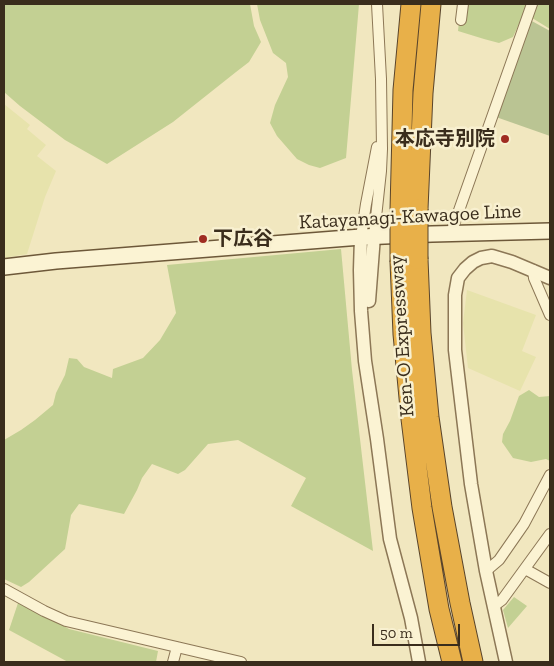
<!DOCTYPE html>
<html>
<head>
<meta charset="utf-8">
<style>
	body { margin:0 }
	#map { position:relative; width:554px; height:666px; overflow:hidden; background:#f1e7bf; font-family:"Zilla Slab",serif }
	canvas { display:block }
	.frame { position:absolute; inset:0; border:5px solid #3a2d1c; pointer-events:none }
	.scale { position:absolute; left:372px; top:624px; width:88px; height:22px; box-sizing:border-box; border:2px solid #3a2d1c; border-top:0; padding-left:6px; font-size:15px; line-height:18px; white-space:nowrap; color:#3a2d1c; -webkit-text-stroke:4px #f8f0d0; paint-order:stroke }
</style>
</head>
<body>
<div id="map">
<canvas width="554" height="666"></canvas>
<div class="frame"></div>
<div class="scale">50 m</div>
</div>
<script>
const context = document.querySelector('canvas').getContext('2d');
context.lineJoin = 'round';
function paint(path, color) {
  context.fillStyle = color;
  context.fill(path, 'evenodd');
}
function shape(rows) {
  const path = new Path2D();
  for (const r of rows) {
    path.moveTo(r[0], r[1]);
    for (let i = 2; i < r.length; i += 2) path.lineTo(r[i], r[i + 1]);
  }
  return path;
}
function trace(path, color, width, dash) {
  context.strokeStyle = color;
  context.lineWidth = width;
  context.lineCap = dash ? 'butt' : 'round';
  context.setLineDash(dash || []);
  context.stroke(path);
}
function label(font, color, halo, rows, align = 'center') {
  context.font = font + ' "Zilla Slab","Noto Sans JP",serif';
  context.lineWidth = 5;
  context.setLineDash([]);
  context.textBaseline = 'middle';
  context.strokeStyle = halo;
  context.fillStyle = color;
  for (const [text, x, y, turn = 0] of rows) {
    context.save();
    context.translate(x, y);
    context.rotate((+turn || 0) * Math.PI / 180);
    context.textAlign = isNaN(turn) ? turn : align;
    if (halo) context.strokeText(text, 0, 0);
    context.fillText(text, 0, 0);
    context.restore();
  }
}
paint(shape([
	[4,104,30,125,27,129,46,145,37,156,56,171,45,197,27,254,4,258],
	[467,290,536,315,522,351,536,357,520,391,468,368,463,323]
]), '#e7e3ac');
paint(shape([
	[4,4,250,4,254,26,261,42,249,62,236,72,173,122,107,164,65,140,20,106,4,92],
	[257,4,359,4,346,158,320,168,309,165,297,159,277,136,270,123,275,105,288,77,286,63,273,53,260,20],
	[461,4,550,4,550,29,524,13,513,37,499,43,484,39,458,31],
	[341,249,352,370,373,551,291,506,306,478,238,440,208,444,185,470,178,474,152,464,142,478,137,490,124,514,79,504,71,515,65,549,29,582,21,587,4,579,4,440,21,430,35,420,53,405,56,393,65,375,69,358,77,359,84,367,112,378,113,369,143,358,160,340,176,313,167,265],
	[529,390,539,397,550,396,550,461,546,459,531,462,513,458,502,442,503,434,510,421,519,396],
	[514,597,527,606,508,628,503,610],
	[19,600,69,629,158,651,156,662,68,662,9,630]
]), '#c3d093');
paint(shape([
	[530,20,550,31,550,136,496,117]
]), '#bac493');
const minor = shape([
	[461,20,463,4],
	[451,233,532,4],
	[374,236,381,171,382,149,381,79,377,4],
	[361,237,366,204,377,147],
	[533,270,534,278,550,315],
	[525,569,550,583],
	[486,571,499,560,524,524,550,475],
	[4,589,44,611,66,621,241,662],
	[494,606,502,600,550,534],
	[173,662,177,647]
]);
const tertiary = shape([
	[361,237,360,270,361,311,365,361,377,439,390,539,411,618,419,662],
	[369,301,374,236],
	[506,662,486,571,471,484,455,350,455,295,458,278,465,269,473,262,481,258,492,256,512,262,550,278]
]);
const secondary = shape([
	[4,267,56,261,361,237,432,234,550,231]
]);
const motorway = shape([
	[418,209,423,93,431,4],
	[400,210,403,90,411,4],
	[418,259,421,333,429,417,442,507,460,603,473,662],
	[400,262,403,334,411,419,422,508,439,609,452,662]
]);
trace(minor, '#8c7756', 12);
trace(tertiary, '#8c7756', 15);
trace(secondary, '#6d5839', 18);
trace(motorway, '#59442b', 21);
trace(minor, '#fbf3d3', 10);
trace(tertiary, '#fbf3d3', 12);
trace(secondary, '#fbf3d3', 15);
trace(motorway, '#e8b049', 19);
const motorwayBridge = shape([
	[400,210,400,262],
	[418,259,418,209]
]);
trace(motorwayBridge, '#59442b', 21, []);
trace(motorwayBridge, '#e8b049', 19);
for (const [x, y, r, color] of [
	[505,139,5,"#9f2c21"],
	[203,239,5,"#9f2c21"]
]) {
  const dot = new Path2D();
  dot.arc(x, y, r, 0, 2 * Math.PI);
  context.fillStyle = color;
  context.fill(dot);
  trace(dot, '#f8f0d0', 2);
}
label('bold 20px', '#3a2d1c', '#f8f0d0', [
	["本応寺別院",495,139],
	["下広谷",213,239,"left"]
], 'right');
label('20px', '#3a2d1c', '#f8f0d0', [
	["Katayanagi-Kawagoe Line",410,217,-3],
	["Ken-O Expressway",402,336,-94]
]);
</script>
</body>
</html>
